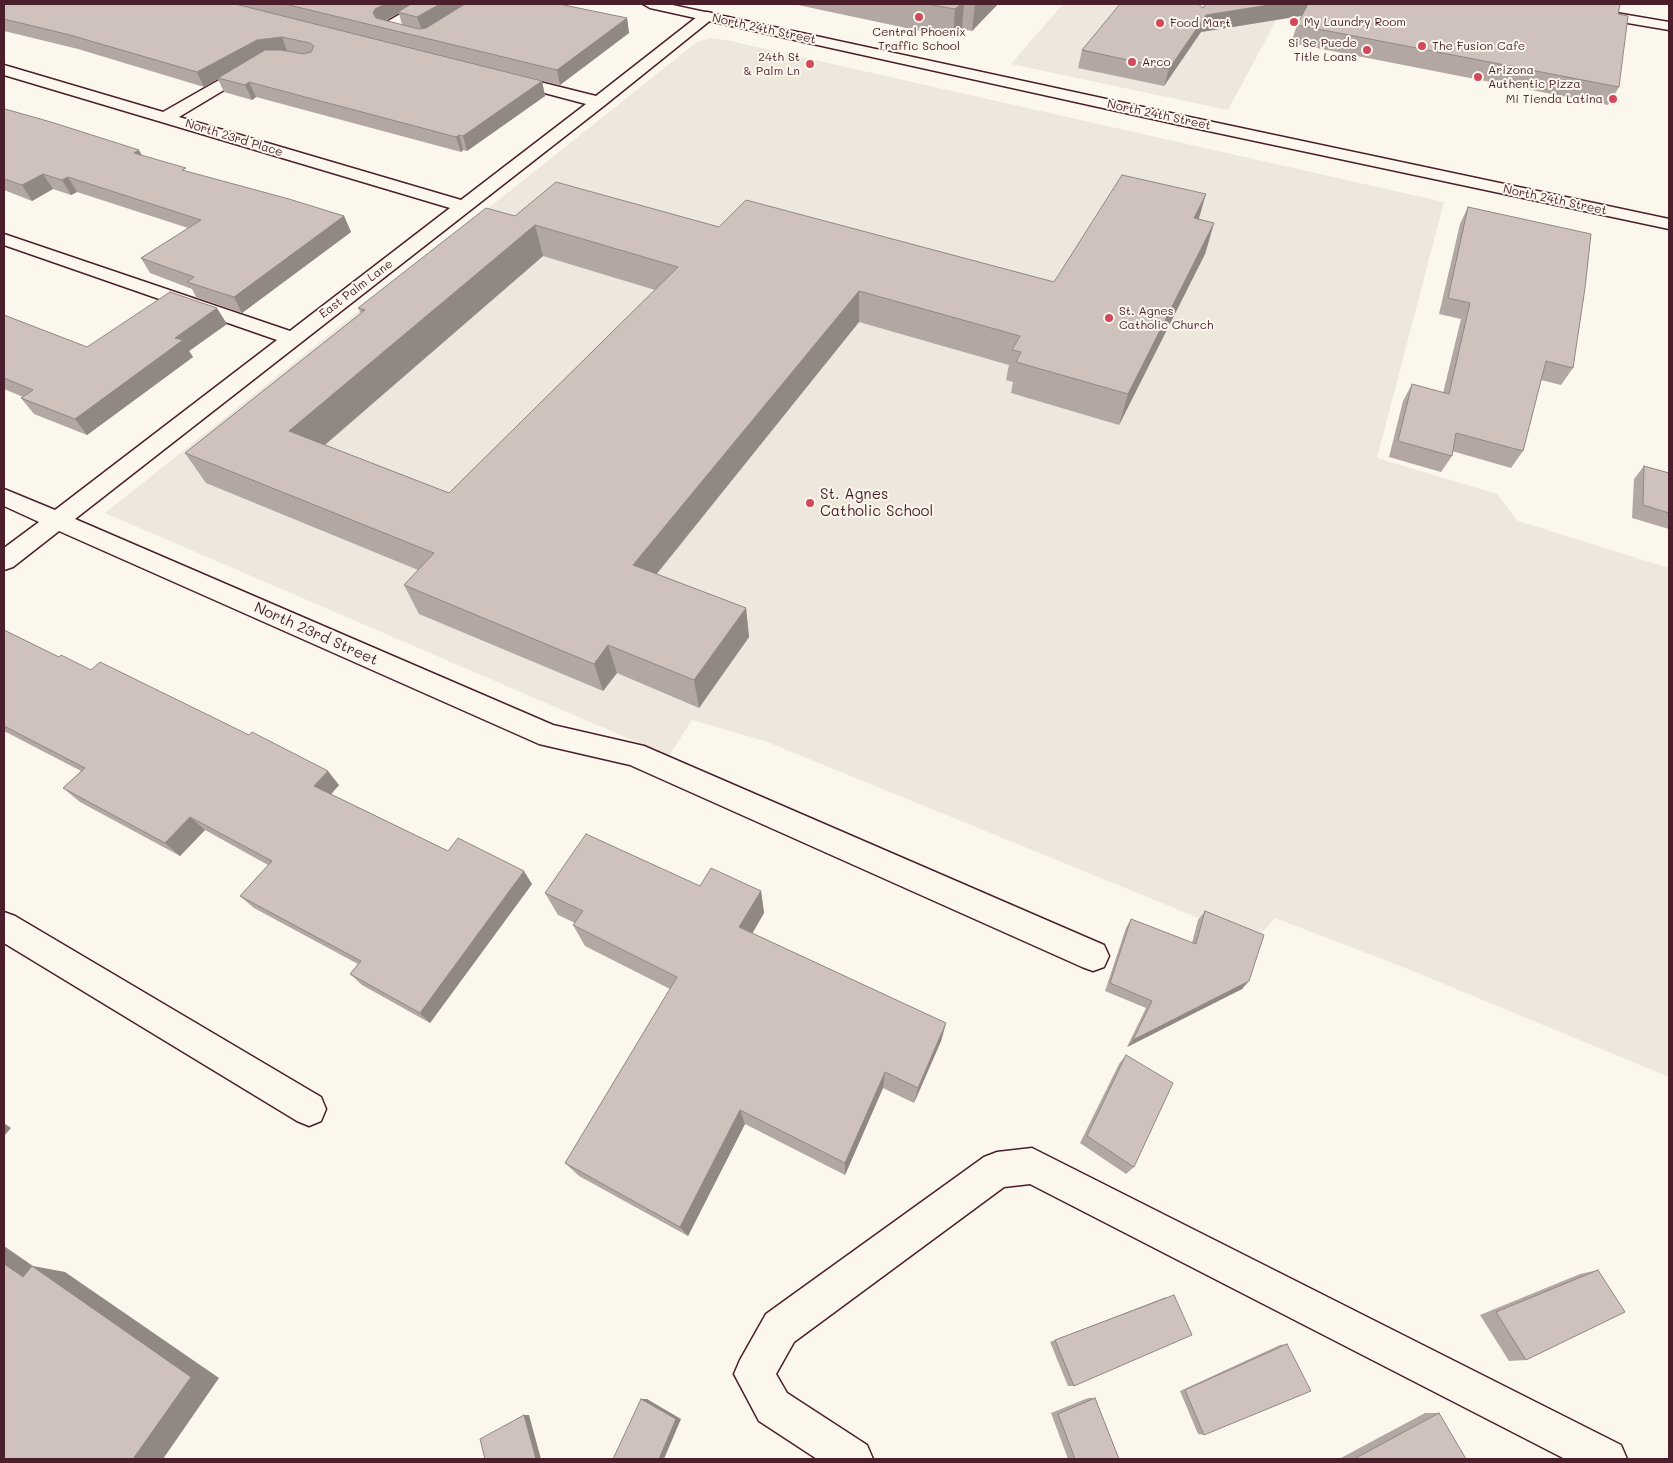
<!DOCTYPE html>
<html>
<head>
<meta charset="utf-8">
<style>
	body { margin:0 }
	#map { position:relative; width:1673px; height:1463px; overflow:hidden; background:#fbf7ec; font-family:Mali,sans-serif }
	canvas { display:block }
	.frame { position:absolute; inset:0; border:5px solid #4a1f2b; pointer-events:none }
</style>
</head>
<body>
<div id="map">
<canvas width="1673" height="1463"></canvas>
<div class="frame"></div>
</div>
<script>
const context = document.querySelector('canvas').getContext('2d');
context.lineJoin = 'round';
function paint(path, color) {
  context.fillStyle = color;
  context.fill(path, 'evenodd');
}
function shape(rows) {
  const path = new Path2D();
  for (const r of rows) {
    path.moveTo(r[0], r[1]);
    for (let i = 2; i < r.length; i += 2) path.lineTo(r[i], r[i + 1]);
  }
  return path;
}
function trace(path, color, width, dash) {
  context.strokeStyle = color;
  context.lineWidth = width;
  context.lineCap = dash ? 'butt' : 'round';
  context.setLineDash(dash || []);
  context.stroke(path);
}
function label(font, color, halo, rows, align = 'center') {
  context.font = font + ' Mali,sans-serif';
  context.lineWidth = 4;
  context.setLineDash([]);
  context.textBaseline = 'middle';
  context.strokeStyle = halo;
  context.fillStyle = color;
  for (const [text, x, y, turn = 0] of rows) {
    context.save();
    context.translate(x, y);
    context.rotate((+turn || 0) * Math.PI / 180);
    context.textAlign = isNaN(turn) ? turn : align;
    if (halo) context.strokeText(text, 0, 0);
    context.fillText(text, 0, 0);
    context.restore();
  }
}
paint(shape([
	[1063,4,1285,4,1228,110,1011,64],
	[710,38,726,40,1444,202,1377,458,1497,494,1518,521,1669,568,1669,1077,1408,969,1275,918,1255,941,765,741,692,720,669,756,105,513,697,42]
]), '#eee7de');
const minor = shape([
	[418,4,435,4,398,27,417,32,419,35,417,38,407,38,381,31,379,28,381,25,418,4],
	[1532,4,1563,4,1669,22,1669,30,1539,8,1532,4],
	[707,12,712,13,714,16,712,19,605,105,75,519,553,725,644,746,1104,945,1109,956,1104,967,1093,971,1082,967,630,765,539,744,59,531,13,567,4,570,4,548,39,522,4,506,4,489,55,510,277,340,4,245,4,234,290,331,450,208,4,75,4,65,163,112,249,63,259,63,262,66,259,69,179,117,461,200,586,104,503,82,500,79,503,76,508,74,596,96,702,13,707,12],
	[4,912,15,916,321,1097,326,1109,321,1121,309,1126,297,1121,4,943,4,912],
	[1032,1148,1621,1445,1627,1459,1565,1459,1030,1184,1004,1187,794,1342,776,1374,787,1393,867,1445,873,1459,817,1459,759,1421,734,1374,740,1360,766,1314,984,1157,997,1152,1032,1148]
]);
const major = shape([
	[643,4,668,4,1180,115,1669,219,1669,229,1180,125,650,8,643,4]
]);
trace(minor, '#4a1f2b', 3);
trace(major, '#4a1f2b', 3);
paint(minor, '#fbf7ec');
paint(major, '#fbf7ec');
paint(shape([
	[4,4,559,4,627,18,629,33,560,85,470,63,542,81,545,96,467,151,463,150,461,152,256,97,252,100,224,92,218,79,204,87,78,49,4,31],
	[399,13,402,25,385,21],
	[798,4,998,4,972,31,962,29,953,38,798,5],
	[1203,8,1618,14,1619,87,1608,105,1291,43,1297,25,1302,16,1201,32,1164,86,1078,68,1082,50],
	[4,110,142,155,188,172,344,216,351,232,242,313,196,297,192,289,150,273,141,258,188,228,77,192,71,195,53,189,32,201,4,190],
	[1206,194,1198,219,1214,223,1205,254,1119,425,1011,393,1013,382,1006,380,1009,365,859,322,657,574,746,608,749,637,699,708,617,673,603,691,419,614,404,585,418,570,206,483,185,453,361,313,358,308,515,216,719,227,1054,282],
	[543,256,655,290,449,493,325,445],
	[1468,207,1573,368,1561,385,1541,380,1523,451,1511,468,1452,451,1452,456,1441,472,1389,457,1403,401,1412,384,1443,393,1461,319,1439,314,1460,224],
	[4,315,87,347,227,324,189,351,193,357,87,435,34,414,21,398,23,397,4,389],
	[1644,466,1669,473,1669,529,1632,518,1634,479],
	[4,630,59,657,91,670,339,785,331,794,448,851,532,884,430,1023,362,985,350,974,358,964,254,908,240,896,268,865,205,830,180,856,80,802,63,788,81,771,4,731],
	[700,886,761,891,764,913,752,933,946,1023,941,1041,914,1103,883,1088,845,1175,745,1124,688,1236,579,1176,565,1163,670,989,585,946,573,925,575,923,558,915,545,893],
	[1205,911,1242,989,1127,1047,1146,1008,1105,991,1126,928,1131,919,1192,943,1198,920],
	[1126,1055,1134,1167,1126,1174,1080,1143,1119,1064],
	[1598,1270,1526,1360,1509,1361,1480,1315,1580,1274],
	[1166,1297,1074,1386,1068,1386,1050,1342],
	[1287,1344,1204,1435,1198,1434,1180,1391,1280,1345],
	[1088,1398,1095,1398,1119,1459,1068,1459,1051,1413],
	[1425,1413,1439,1413,1466,1459,1339,1459]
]), '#b2a7a2');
paint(shape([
	[385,4,415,4,398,12,399,13,380,23,377,27,373,13,375,9],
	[440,4,468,4,422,31,417,17],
	[961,4,964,4,962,29,953,38,955,9],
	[975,4,998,4,972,31],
	[1275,4,1309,4,1306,15,1201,32,1164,86,1169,69,1206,15],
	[627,18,629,33,560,85,557,70],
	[282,37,287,51,218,78,218,79,204,87,197,72,257,40],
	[542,81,545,96,467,151,463,136],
	[249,82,256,97,252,100,245,85],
	[459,135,463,150,461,152,456,137],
	[139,150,147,165,134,153],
	[43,174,53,189,32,201,22,185],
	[68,177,77,192,71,195,62,180],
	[1206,194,1197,225,1194,218],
	[344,216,351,232,242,313,234,297],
	[1214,223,1205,254,1119,425,1128,394],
	[535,225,543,256,306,461,289,431],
	[859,291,859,322,640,594,633,565],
	[217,308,227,324,189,351,193,357,87,435,75,419,175,338],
	[746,608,749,637,699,708,694,680],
	[608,645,617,673,603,691,594,664],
	[328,771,339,785,326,800,314,786],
	[190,817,205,830,180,856,165,843],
	[524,871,532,884,430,1023,420,1013],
	[761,891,764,913,744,948,739,927],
	[1249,981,1242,989,1127,1047,1133,1040],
	[946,1023,941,1041,914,1103,918,1088],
	[885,1072,883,1088,845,1175,845,1163],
	[740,1110,745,1124,688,1236,680,1227],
	[4,1123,11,1128,4,1136],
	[4,1246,33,1266,65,1272,219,1378,163,1459,133,1459,23,1277,4,1264],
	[641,1399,647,1399,681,1419,664,1459,659,1459],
	[524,1415,529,1415,541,1459,536,1459]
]), '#918884');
const building = shape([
	[4,4,235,4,542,81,463,136,459,135,456,137,249,82,245,85,218,78,265,50,281,50,304,54,311,52,314,46,310,43,282,37,257,40,197,72,70,35,4,19,4,4],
	[285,4,385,4,375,9,373,13,376,18,419,29,426,28,465,4,559,4,627,18,557,70,285,4],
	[411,4,440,4,417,17,398,12,411,4],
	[927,4,961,4,955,9,927,4],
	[1120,4,1198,4,1203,8,1206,4,1275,4,1206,15,1169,69,1082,50,1120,4],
	[1308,4,1615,4,1620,5,1618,14,1628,16,1619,87,1297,25,1308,4],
	[5,109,51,122,139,150,134,153,186,168,182,170,289,199,344,216,234,297,187,282,194,277,141,258,201,220,68,177,62,180,43,174,22,185,4,179,4,110,5,109],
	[1122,175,1206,194,1194,218,1214,223,1128,394,1016,362,1021,352,1012,350,1020,336,859,291,633,565,746,608,694,680,608,645,594,664,404,585,434,553,185,453,365,310,358,308,486,208,515,216,556,182,719,227,746,200,1054,282,1122,175],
	[535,225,678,267,449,493,289,431,535,225],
	[1468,207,1591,234,1585,288,1573,368,1546,361,1523,451,1456,433,1452,456,1398,441,1412,384,1449,394,1470,303,1448,298,1468,207],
	[170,292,217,308,175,338,183,340,75,419,21,398,33,390,4,378,4,315,87,347,170,292],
	[1644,466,1669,473,1669,513,1643,505,1644,466],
	[4,630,59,657,61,655,91,670,100,662,249,735,252,732,328,771,314,786,448,851,458,838,524,871,420,1013,350,974,361,961,240,896,272,861,190,817,165,843,63,788,85,768,4,726,4,630],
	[586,834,700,886,711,868,761,891,739,927,946,1023,918,1088,885,1072,845,1163,740,1110,680,1227,565,1163,677,977,573,925,583,911,545,893,586,834],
	[1205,911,1264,935,1249,981,1133,1040,1152,1001,1110,983,1131,919,1196,944,1205,911],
	[1126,1055,1173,1083,1134,1167,1087,1136,1126,1055],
	[4,1264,23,1277,32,1266,191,1377,133,1459,4,1459,4,1264],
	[1598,1270,1625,1312,1526,1360,1496,1312,1598,1270],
	[1174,1295,1192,1335,1074,1386,1055,1340,1174,1295],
	[1287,1344,1311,1391,1204,1435,1185,1390,1287,1344],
	[1095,1398,1119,1459,1075,1459,1058,1414,1095,1398],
	[641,1399,676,1419,659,1459,613,1459,641,1399],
	[1439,1413,1466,1459,1354,1459,1439,1413],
	[524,1415,536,1459,485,1459,480,1439,524,1415]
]);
paint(building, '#cfc2bc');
trace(building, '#918884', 1);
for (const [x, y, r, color] of [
	[919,17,5,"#d1495b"],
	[1294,22,5,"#d1495b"],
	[1160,23,5,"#d1495b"],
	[1422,46,5,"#d1495b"],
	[1367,50,5,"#d1495b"],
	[1132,62,5,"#d1495b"],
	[810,64,5,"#d1495b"],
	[1478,77,5,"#d1495b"],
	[1613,99,5,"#d1495b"],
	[1109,318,5,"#d1495b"],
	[810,503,5,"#d1495b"]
]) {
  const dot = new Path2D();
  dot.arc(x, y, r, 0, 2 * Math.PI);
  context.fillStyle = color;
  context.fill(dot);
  trace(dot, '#fbf7ec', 2);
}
label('12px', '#4a1f2b', '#fbf7ec', [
	["My Laundry Room",1304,22],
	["Food Mart",1170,23],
	["Central Phoenix",919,32,"center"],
	["Traffic School",919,46,"center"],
	["Si Se Puede",1357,43,"right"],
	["Title Loans",1357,57,"right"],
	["The Fusion Cafe",1432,46],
	["24th St",800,57,"right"],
	["& Palm Ln",800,71,"right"],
	["Arco",1142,62],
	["Arizona",1488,70],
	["Authentic Pizza",1488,84],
	["Mi Tienda Latina",1603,99,"right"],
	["St. Agnes",1119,311],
	["Catholic Church",1119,325]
], 'left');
label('12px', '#4a1f2b', '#fbf7ec', [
	["North 24th Street",764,29,12],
	["North 24th Street",1159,115,12],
	["North 23rd Place",234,138,17],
	["North 24th Street",1555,200,12],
	["East Palm Lane",356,289,-37]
]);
label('15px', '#4a1f2b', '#fbf7ec', [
	["St. Agnes",820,494],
	["Catholic School",820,511]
], 'left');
label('15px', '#4a1f2b', '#fbf7ec', [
	["North 23rd Street",316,634,24]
]);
</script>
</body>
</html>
